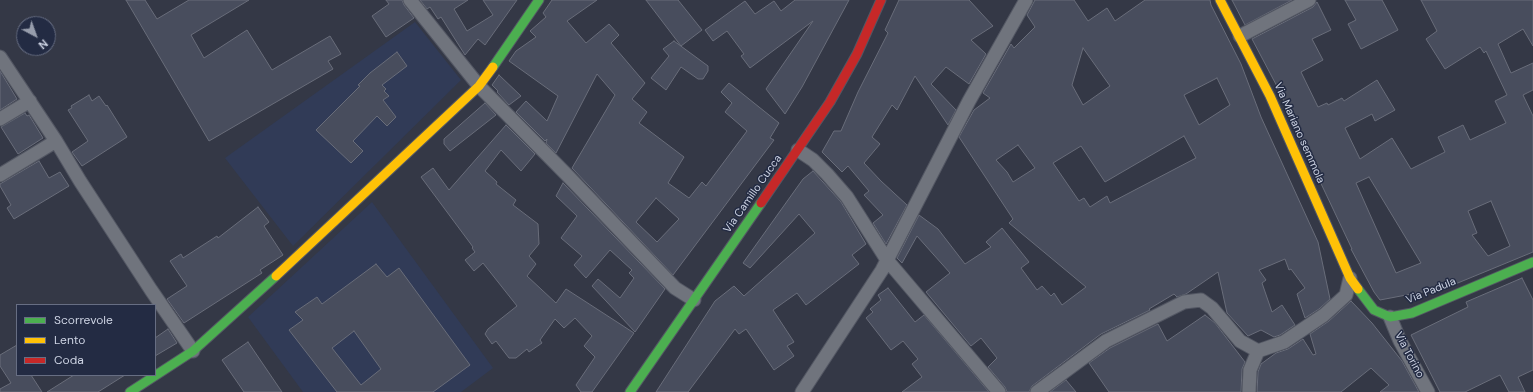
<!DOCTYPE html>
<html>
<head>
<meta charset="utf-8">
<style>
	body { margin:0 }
	#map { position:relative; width:1533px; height:392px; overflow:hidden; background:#343846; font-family:"DM Sans",sans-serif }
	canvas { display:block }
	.legend { position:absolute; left:16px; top:304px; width:140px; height:72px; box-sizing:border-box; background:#232b43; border:1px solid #676e83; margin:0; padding:5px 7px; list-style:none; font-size:12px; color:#cdd3e3 }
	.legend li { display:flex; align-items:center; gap:8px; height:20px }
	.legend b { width:20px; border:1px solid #676e83 }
	.north { position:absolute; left:16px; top:16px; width:40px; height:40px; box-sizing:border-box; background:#232b43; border:1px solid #676e83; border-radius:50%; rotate:139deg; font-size:11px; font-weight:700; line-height:16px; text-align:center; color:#cdd3e3 }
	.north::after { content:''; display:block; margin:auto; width:14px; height:18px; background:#979dac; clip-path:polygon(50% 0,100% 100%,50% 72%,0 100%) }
</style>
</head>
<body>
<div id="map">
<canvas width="1533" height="392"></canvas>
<ul class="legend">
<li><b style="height:5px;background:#4caf50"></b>Scorrevole</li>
<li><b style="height:5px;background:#ffc107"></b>Lento</li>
<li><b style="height:5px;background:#c62828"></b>Coda</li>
</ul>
<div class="north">N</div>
</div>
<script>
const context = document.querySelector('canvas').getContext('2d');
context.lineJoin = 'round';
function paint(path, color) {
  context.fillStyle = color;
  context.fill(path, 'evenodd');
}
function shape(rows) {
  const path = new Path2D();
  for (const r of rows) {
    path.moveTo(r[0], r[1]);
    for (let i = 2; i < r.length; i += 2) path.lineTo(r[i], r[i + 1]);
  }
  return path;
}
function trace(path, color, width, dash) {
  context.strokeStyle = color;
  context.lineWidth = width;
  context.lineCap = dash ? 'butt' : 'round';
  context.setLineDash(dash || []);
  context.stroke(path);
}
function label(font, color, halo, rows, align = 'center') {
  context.font = font + ' "DM Sans",sans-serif';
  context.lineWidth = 3;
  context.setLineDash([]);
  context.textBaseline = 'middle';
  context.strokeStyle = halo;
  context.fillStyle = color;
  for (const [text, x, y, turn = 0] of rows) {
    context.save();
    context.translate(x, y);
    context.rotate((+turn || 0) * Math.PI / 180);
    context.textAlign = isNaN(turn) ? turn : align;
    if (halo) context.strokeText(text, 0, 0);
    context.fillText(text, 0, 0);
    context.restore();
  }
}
paint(shape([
	[415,22,461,80,293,246,225,158],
	[372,202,493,368,461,392,303,392,248,317]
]), '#313b57');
const building = shape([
	[126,0,145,0,157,19,189,0,249,0,191,35,204,58,247,30,272,70,330,36,341,54,328,61,333,69,209,141,126,0],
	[386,0,402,0,404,5,414,18,386,37,372,16,389,4,386,0],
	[420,0,468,0,454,9,467,31,493,15,483,0,517,0,485,45,478,39,465,55,441,17,438,19,430,7,427,9,420,0],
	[552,0,597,0,567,21,586,43,609,24,619,35,611,43,645,83,632,99,647,112,639,123,684,157,668,183,689,198,702,182,706,186,747,131,725,112,732,103,721,92,729,83,779,123,770,138,774,140,673,275,572,168,615,95,597,74,556,153,546,143,547,139,545,141,516,112,526,101,547,121,558,96,509,61,516,51,536,37,530,31,546,17,543,13,552,0],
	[656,198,679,219,657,242,636,222,656,198],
	[646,0,678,0,702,30,681,46,646,0],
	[795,0,849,0,802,87,785,114,766,89,813,21,750,68,741,56,744,54,727,31,713,41,705,30,745,1,755,14,774,1,781,11,795,0],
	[899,0,969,0,993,26,971,40,986,54,969,84,946,67,931,84,956,110,948,125,915,76,897,110,892,105,872,137,880,144,864,163,881,181,907,205,886,244,873,223,883,215,864,195,869,191,848,166,842,172,822,152,834,131,841,131,858,92,888,33,885,30,899,0],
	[1035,0,1074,0,1088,21,1107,8,1115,21,1145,0,1210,0,1211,5,1241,64,1261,117,1318,242,1330,299,1319,309,1305,318,1297,294,1305,288,1291,269,1289,270,1285,259,1259,270,1266,280,1262,283,1272,312,1282,305,1295,325,1280,335,1274,337,1261,330,1248,336,1227,313,1218,272,1186,294,1177,297,1174,294,1149,309,1150,310,1101,334,1032,386,1029,392,1007,392,1005,387,988,367,997,358,981,338,971,346,926,292,950,273,917,236,902,263,897,258,919,215,938,229,965,264,991,247,986,242,1002,228,1029,262,1021,268,1037,290,1042,286,1051,296,1054,293,1062,305,1086,287,1009,223,1013,219,959,137,974,110,990,98,983,93,1011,44,1014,48,1035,27,1027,15,1035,0],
	[1083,48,1110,86,1083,105,1072,85,1083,48],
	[1217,78,1230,105,1199,125,1184,95,1217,78],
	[1184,136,1196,158,1110,203,1107,196,1090,207,1084,198,1079,201,1053,163,1081,146,1105,182,1184,136],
	[1018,145,1035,168,1013,182,1007,172,996,160,1018,145],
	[1232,0,1292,0,1245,25,1232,0],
	[1345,0,1382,0,1398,30,1361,49,1348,24,1356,20,1345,0],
	[1421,0,1533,0,1533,46,1523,29,1498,44,1511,73,1533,63,1533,90,1523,95,1533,116,1533,252,1448,287,1380,300,1374,292,1351,249,1352,249,1307,154,1280,92,1252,39,1313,7,1317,2,1331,30,1312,39,1323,60,1301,72,1318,107,1327,103,1328,105,1342,98,1344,101,1377,80,1395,110,1375,121,1372,114,1345,128,1360,159,1392,138,1411,169,1445,152,1438,137,1463,125,1470,140,1506,123,1495,101,1507,95,1486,51,1484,53,1480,47,1445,69,1426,39,1437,31,1421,0],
	[1369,177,1421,263,1396,273,1356,183,1369,177],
	[1491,201,1510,246,1488,256,1472,235,1477,233,1468,211,1491,201],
	[674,41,708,66,708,71,703,79,698,79,681,67,666,90,651,78,669,56,663,49,674,41],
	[397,52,407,66,382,85,386,89,384,91,389,96,383,100,396,117,387,126,377,116,353,141,363,151,351,163,316,130,360,86,358,85,370,73,397,52],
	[0,71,17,99,0,110,0,71],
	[499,75,521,96,509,105,497,92,498,91,492,85,499,75],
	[89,95,92,101,99,96,106,106,107,105,127,137,82,166,72,152,88,141,68,110,72,108,71,106,89,95],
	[485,103,496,115,450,151,444,144,444,139,485,103],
	[25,113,27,116,29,115,43,138,18,154,1,127,25,113],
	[506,125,535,154,521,171,501,150,485,171,497,182,496,184,516,200,513,205,538,224,539,244,529,256,536,264,527,276,556,303,566,289,634,333,592,392,581,392,576,385,595,357,584,346,592,336,575,318,564,328,555,319,540,340,542,343,529,352,527,349,516,358,509,358,496,341,492,344,485,334,488,329,517,306,483,263,474,271,465,260,475,252,472,248,473,247,421,177,433,168,449,190,506,125],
	[39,161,49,178,60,172,69,186,14,219,7,208,11,205,0,186,0,184,39,161],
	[813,171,841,202,866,244,852,255,859,264,806,305,797,293,773,310,794,342,787,346,794,356,774,370,746,329,739,334,735,329,688,392,656,392,715,301,734,286,744,296,815,233,799,214,750,268,743,263,803,179,813,171],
	[563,183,665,289,635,332,592,286,598,279,620,298,634,278,629,273,632,270,610,250,586,278,574,265,582,256,561,238,577,216,556,196,563,183],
	[258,207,269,222,264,226,283,255,260,270,262,273,184,323,167,299,187,286,170,261,181,254,183,258,217,236,218,238,258,207],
	[376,264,387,277,399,268,470,365,433,392,337,392,289,330,303,320,295,312,317,297,322,304,376,264],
	[354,331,381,369,361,385,332,348,354,331],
	[1522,278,1533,300,1533,370,1518,377,1525,392,1509,392,1500,375,1465,392,1440,392,1411,335,1468,307,1466,302,1522,278],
	[888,288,915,322,924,315,989,392,902,392,922,377,912,364,918,359,903,341,891,350,866,318,873,312,870,309,881,300,878,295,888,288],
	[1351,301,1372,323,1402,361,1419,392,1380,392,1389,385,1371,368,1341,392,1257,392,1258,372,1261,364,1276,353,1288,349,1303,339,1313,355,1316,354,1310,334,1329,321,1351,301],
	[1205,315,1215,323,1245,362,1242,369,1241,392,1109,392,1089,363,1110,348,1158,324,1167,341,1205,315],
	[168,329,177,343,155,356,155,338,168,329],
	[248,342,282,392,244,392,222,360,248,342],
	[17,345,17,375,31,375,42,392,0,392,0,389,11,383,0,366,0,355,17,345],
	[74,375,125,375,98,392,47,392,74,375],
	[1066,380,1076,392,1050,392,1066,380]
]);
paint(building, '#484d5d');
trace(building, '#696d7a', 1);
const street = shape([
	[410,0,479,86,568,176,675,288,694,300],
	[1240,36,1309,0],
	[0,57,56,141,80,181,151,290,193,351],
	[0,119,30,101],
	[798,150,813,160,827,174,847,197,887,260,999,392],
	[0,175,56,141],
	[1390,317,1400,341,1428,392],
	[802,392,882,270,969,101,1026,0],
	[1037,392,1106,341,1184,302,1201,300,1212,308,1240,341,1258,351],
	[1249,392,1250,370,1258,351,1284,342,1324,315,1346,295,1350,278]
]);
const fast = shape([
	[493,67,539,0],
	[1358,289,1374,310,1390,317,1412,313,1533,262],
	[130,392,193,351,276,276],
	[630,392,761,203]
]);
const slow = shape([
	[1220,0,1270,96,1350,278,1358,289],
	[276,276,479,86,493,67]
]);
const jam = shape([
	[761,203,830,102,857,54,881,0]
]);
trace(street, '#535763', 15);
trace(fast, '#535763', 11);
trace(slow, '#535763', 11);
trace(jam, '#535763', 11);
trace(street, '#70747d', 13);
trace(fast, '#4caf50', 9);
trace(slow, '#ffc107', 9);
trace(jam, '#c62828', 9);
label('11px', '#cdd3e3', '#232b43', [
	["Via Mariano semmola",1299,133,66],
	["Via Camillo Cucca",753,194,-55],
	["Via Padula",1431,291,-22],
	["Via Torino",1409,355,62]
]);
</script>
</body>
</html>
